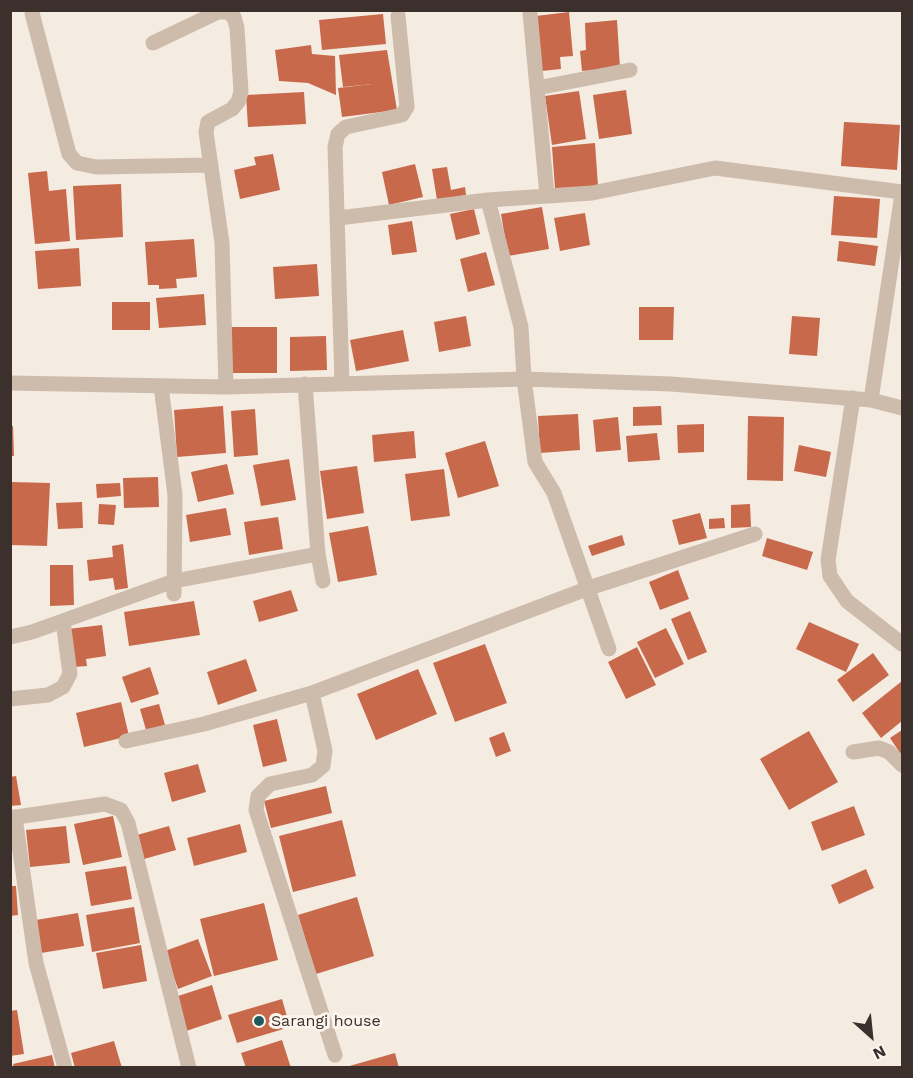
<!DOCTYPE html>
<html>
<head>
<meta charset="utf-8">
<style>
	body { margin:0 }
	#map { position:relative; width:913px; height:1078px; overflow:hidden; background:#f4ebe1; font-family:"Work Sans",sans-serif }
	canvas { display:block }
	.frame { position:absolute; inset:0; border:12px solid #3b302b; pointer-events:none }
	.north { position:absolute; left:841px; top:1006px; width:60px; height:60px; -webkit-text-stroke:4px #fbf5ee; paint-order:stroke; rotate:153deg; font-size:16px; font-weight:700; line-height:24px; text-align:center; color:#3b302b }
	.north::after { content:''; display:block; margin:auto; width:21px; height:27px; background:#3b302b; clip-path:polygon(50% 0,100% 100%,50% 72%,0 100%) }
</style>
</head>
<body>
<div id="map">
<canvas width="913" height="1078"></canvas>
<div class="frame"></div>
<div class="north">N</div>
</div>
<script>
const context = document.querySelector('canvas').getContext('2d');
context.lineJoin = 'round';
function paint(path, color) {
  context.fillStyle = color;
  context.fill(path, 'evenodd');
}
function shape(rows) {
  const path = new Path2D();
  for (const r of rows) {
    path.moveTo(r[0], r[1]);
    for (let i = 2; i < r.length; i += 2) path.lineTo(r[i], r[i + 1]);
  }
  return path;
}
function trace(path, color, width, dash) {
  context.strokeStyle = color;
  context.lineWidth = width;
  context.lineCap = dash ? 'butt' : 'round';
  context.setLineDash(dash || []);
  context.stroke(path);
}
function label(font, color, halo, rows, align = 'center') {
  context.font = font + ' "Work Sans",sans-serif';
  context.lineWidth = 6;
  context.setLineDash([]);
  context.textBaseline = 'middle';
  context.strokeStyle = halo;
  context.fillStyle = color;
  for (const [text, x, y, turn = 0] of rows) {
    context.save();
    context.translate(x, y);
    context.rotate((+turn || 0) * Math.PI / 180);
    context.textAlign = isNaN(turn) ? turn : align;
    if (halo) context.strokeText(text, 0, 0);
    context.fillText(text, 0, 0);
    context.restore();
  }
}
paint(shape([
	[569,12,573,56,560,57,561,69,542,71,536,16],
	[383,14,386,44,322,50,319,20],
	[617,20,620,68,582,71,580,51,586,50,585,23],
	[311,45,312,54,335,56,336,95,308,83,279,81,275,50],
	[387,50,397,110,342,117,338,88,372,84,343,87,339,55],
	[626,90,632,134,599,139,593,95],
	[579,91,586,139,552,145,545,96],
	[304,92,306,124,248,127,246,95],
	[844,122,900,125,897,170,841,166],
	[595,143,598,186,555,189,552,147],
	[273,154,280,190,240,199,234,170,256,165,254,157],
	[415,164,423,197,389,205,382,172],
	[447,167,451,190,465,187,466,195,437,200,432,169],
	[47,171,49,191,66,189,70,241,35,244,28,173],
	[121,184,123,237,76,240,73,186],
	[834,196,880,199,877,238,831,235],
	[542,207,549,249,508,256,501,214],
	[474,209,480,234,456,240,450,214],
	[585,213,590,245,560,251,554,218],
	[412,221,417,252,392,255,388,225],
	[194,239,197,277,176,279,177,288,159,289,159,285,148,285,145,242],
	[839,241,878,246,875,266,837,261],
	[79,248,81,286,38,289,35,251],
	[486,252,495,285,468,292,460,259],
	[317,264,319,296,275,299,273,267],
	[204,294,206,325,159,328,156,298],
	[112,302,150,302,150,330,112,330],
	[639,307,674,307,673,340,639,340],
	[466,316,471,346,439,352,434,322],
	[792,316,820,318,817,356,789,354],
	[231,327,277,327,277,373,231,373],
	[403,330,409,361,356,371,350,340],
	[326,336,327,370,290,371,290,337],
	[223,406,226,453,177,457,174,410],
	[661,406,662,425,633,426,633,407],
	[255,409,258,455,234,457,231,411],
	[578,414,580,450,540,453,538,416],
	[748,416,784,417,783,481,747,480],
	[618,417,621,450,596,452,593,420],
	[704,424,704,452,678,453,677,425],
	[10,426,13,426,14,456,10,456],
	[414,431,416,458,374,462,372,435],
	[657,433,660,460,628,462,626,436],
	[485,441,499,486,458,498,445,453],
	[799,445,831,452,826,477,794,471],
	[289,459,296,500,261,506,253,465],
	[227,464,234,494,198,502,191,472],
	[357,466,364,513,327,519,320,471],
	[444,469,450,516,411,521,405,474],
	[158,477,159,507,124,508,123,478],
	[10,482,50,483,47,546,10,545],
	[120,483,121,496,97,498,96,484],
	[82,502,83,528,58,529,56,503],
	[99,504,116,505,114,525,98,524],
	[750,504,751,527,731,528,731,505],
	[226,508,231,535,190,542,186,515],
	[700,513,707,538,679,545,672,520],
	[278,517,283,549,249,555,244,522],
	[724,518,725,528,709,529,709,519],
	[368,526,377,575,338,582,329,533],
	[622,535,625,545,592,556,588,546],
	[767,538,813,552,807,570,762,556],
	[123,544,128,588,115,590,113,578,89,581,87,560,113,557,112,546],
	[50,565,73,565,74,605,50,606],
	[678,570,689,599,660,610,649,582],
	[291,590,298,611,259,622,253,601],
	[194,601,200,635,129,646,124,612],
	[690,611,707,652,688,660,671,619],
	[809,622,859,644,846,672,796,649],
	[102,625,106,656,86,659,87,666,73,667,68,629],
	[666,628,684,664,655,678,637,642],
	[485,644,507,703,455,722,433,663],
	[637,647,656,685,626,699,608,662],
	[873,653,889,675,853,702,837,680],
	[246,659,257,691,218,705,207,672],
	[150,667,159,694,131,703,122,677],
	[418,669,437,714,376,740,357,694],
	[902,681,902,721,881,738,862,713],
	[121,702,129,736,84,747,76,713],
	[159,704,165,725,146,730,140,709],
	[277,719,287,761,263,767,253,725],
	[902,730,902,756,890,738],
	[809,731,838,782,789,810,760,759],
	[504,732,511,751,496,757,489,738],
	[198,764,206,792,172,802,164,773],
	[16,776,21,805,10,806,10,777],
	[326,786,332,813,271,828,264,801],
	[854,806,865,835,822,851,811,822],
	[113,816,122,857,83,865,74,824],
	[342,820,356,876,293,892,279,836],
	[240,824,247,852,194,866,187,838],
	[66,826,70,863,30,867,26,830],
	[169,826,176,850,144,859,137,835],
	[126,866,132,899,91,906,85,872],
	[866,869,874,888,839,904,831,885],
	[10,886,16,886,18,915,10,916],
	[357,897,374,956,316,974,298,915],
	[264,903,278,960,214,976,200,919],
	[134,907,140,943,92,952,86,915],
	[78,913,84,946,41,953,36,920],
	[198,939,212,976,178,989,165,951],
	[141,945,147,981,103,989,96,953],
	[212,985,222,1019,186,1031,175,997],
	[282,999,290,1027,237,1043,228,1015],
	[17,1010,24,1054,10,1056,10,1011],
	[282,1040,291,1068,246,1068,241,1053],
	[114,1041,122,1068,75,1068,71,1053],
	[395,1053,399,1068,346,1068,346,1067],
	[52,1055,55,1068,14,1068,13,1064]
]), '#c8694b');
trace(shape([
	[32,13,69,154,77,163,96,167,211,165],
	[530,13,547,195],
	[153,43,218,12,228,12,234,17,237,28,241,92,238,102,232,109,208,122,206,132,222,243,226,387],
	[537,88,630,70],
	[488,200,521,327,524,379,535,462,554,493,609,649],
	[338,218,488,200,592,193,715,168,902,192],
	[10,383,226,387,524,379,671,384,871,400,902,408],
	[305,384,318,554,323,581],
	[342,384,335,147,338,134,346,127,402,115,407,107,398,16],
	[161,386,175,495,174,594],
	[853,398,828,560,830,576,847,601,902,644],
	[871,400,902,194],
	[10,637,32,632,174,581,318,554],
	[312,693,325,751,323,766,312,775,270,784,258,796,256,810,335,1055],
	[10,699,48,695,63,687,70,674,63,621],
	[126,741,204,724,312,693,589,588,755,534],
	[853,752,879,748,889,752,902,765],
	[15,817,36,963,65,1068],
	[10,818,105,804,121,810,128,823,189,1068]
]), '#cdbbac', 15);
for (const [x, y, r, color] of [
	[259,1021,6,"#1f5a5e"]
]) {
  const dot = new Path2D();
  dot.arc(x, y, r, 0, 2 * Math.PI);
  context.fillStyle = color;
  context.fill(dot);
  trace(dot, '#fbf5ee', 2);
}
label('16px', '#3b302b', '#fbf5ee', [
	["Sarangi house",271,1021]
], 'left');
</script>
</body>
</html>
